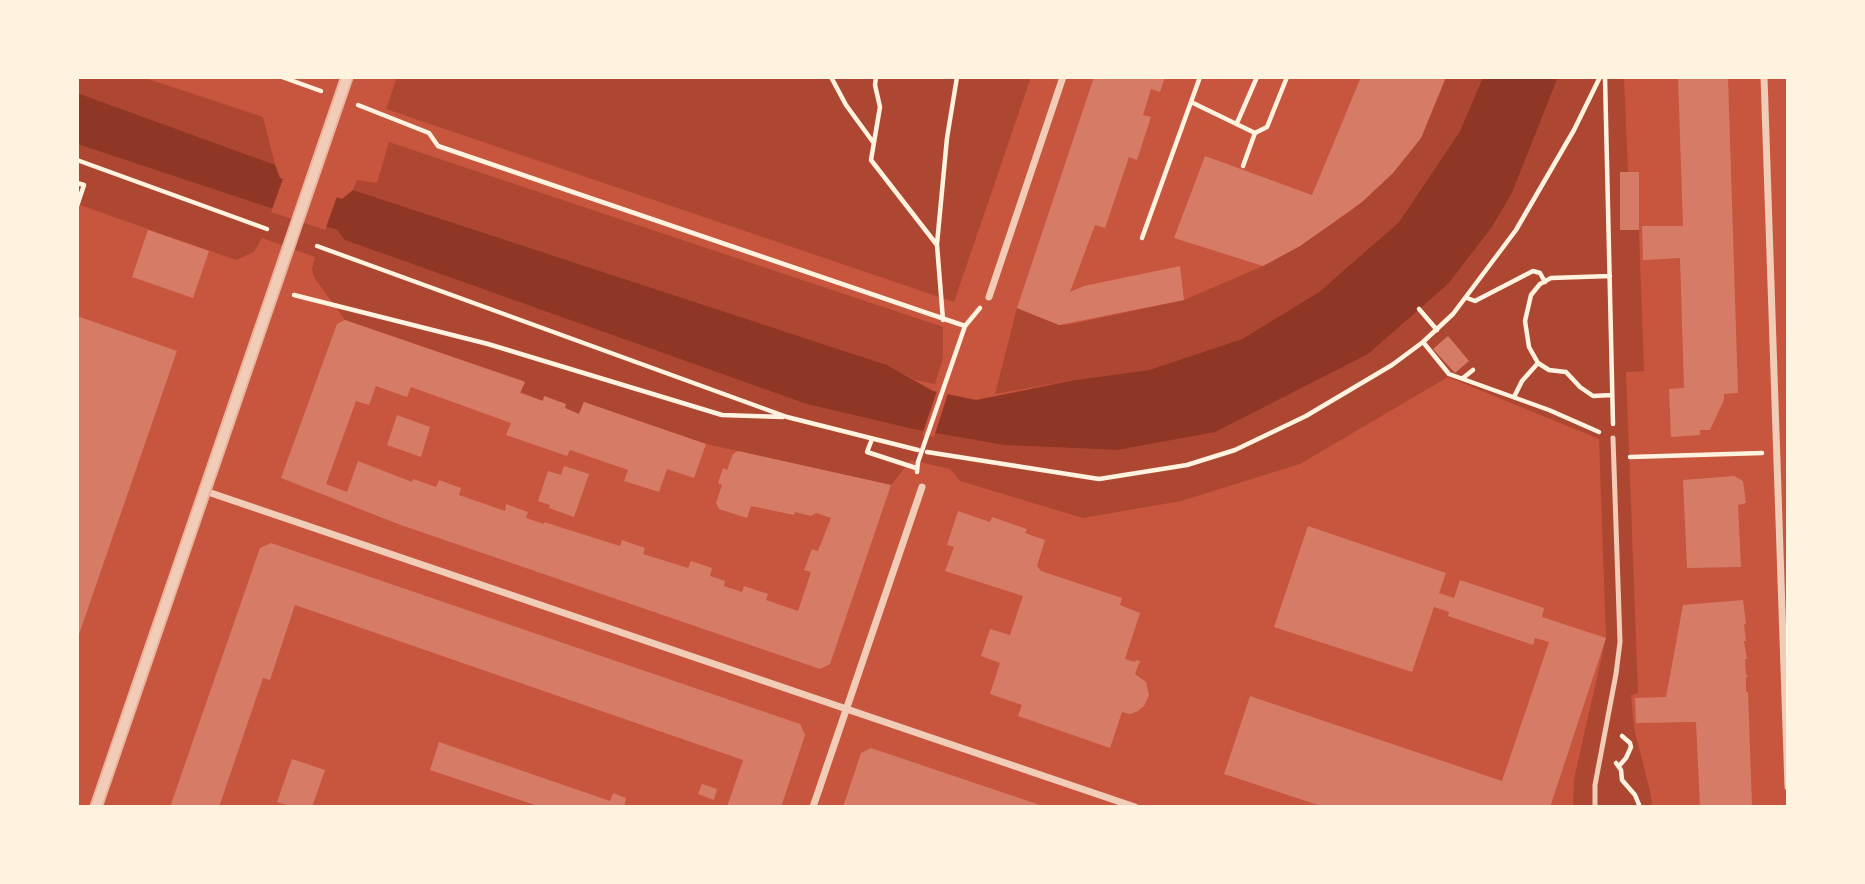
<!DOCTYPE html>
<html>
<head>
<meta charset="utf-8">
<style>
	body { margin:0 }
	#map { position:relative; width:1865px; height:884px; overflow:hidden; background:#c8553d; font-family:"Alegreya Sans",sans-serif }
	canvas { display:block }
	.frame { position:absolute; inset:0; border:79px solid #fff3e0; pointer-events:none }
</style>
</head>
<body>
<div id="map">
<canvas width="1865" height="884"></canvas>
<div class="frame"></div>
</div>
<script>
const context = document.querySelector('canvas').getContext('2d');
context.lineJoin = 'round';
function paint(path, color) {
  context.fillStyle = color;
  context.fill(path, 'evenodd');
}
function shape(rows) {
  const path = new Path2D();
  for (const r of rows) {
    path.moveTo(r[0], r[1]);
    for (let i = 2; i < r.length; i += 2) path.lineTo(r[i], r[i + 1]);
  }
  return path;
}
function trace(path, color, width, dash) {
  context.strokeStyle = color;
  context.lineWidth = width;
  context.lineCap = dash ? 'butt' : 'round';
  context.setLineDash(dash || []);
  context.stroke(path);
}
paint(shape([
	[77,77,142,77,263,117,276,168,77,96],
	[397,77,1031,77,954,302,386,109],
	[1446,77,1483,77,1460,131,1399,222,1319,292,1242,339,1149,370,1075,380,995,394,1017,308,1059,325,1067,325,1184,300,1263,266,1300,246,1352,210,1393,173,1421,138],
	[1558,77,1624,77,1628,172,1620,173,1620,230,1639,230,1644,371,1626,372,1638,693,1631,695,1634,728,1651,795,1652,807,1573,807,1574,779,1606,638,1599,439,1448,377,1300,464,1181,501,1083,518,960,481,950,469,911,460,891,485,706,444,584,402,579,414,565,408,565,404,545,396,543,401,521,392,524,381,345,320,314,277,312,269,315,257,262,238,254,252,236,260,77,204,77,144,337,230,346,240,918,430,1004,445,1117,450,1449,283,1492,227,1512,193],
	[389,142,943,327,943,358,935,384,915,380,887,365,353,190,357,180,377,183]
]), '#ae4732');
paint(shape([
	[1483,77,1558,77,1512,193,1492,227,1449,283,1368,354,1215,432,1117,450,1004,445,918,430,807,404,345,240,337,230,77,144,77,93,275,165,280,178,342,199,353,190,887,365,933,391,976,400,1075,380,1149,370,1242,339,1319,292,1399,222,1460,131]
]), '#8f3625');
paint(shape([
	[284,176,338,194,325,230,271,212],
	[938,388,949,390,934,437,922,435]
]), '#c8553d');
paint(shape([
	[1094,77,1165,77,1160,92,1151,89,1143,115,1151,117,1137,160,1129,157,1105,228,1095,225,1070,292,1084,286,1180,266,1184,300,1059,325,1017,308],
	[1361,77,1446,77,1421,138,1393,173,1362,202,1300,246,1263,266,1174,238,1205,156,1312,195],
	[1678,77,1728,77,1738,393,1724,394,1724,400,1710,430,1700,430,1700,435,1671,437,1669,389,1684,388,1680,258,1643,260,1642,226,1683,226],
	[1620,172,1639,172,1639,230,1620,230],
	[148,230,209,251,193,298,132,277],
	[77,316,177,351,77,640],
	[345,320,525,382,520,393,543,401,544,396,566,404,565,408,579,414,584,402,706,444,694,478,667,469,659,492,624,481,628,470,570,450,567,456,506,435,511,423,411,387,407,397,376,386,369,405,356,401,326,484,347,492,358,461,412,482,413,479,436,487,439,480,461,488,459,495,505,511,506,504,528,512,526,518,544,524,544,522,620,546,622,540,645,548,643,554,688,568,691,561,712,568,710,576,725,581,724,586,742,592,744,586,768,594,766,600,798,611,811,572,804,570,812,549,818,551,831,518,816,513,811,516,795,512,794,515,751,506,747,518,719,509,716,503,722,485,718,483,723,468,727,470,733,454,738,451,891,485,830,664,820,669,398,524,281,478,337,324],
	[1448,336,1469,361,1455,373,1433,349],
	[397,415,430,427,421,457,387,445],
	[564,466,589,474,574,517,549,508,550,505,538,501,548,471,561,475],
	[1734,476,1743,481,1746,503,1738,505,1741,567,1687,568,1683,480],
	[958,511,990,522,992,517,1027,529,1025,533,1045,540,1037,566,1041,571,1122,598,1120,605,1140,613,1125,659,1135,662,1136,660,1140,661,1135,674,1146,682,1149,695,1144,706,1138,711,1130,714,1122,712,1110,748,1018,716,1022,705,990,694,1000,663,981,656,990,629,1010,635,1023,596,945,571,954,547,947,545],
	[1308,526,1446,573,1439,593,1454,598,1460,580,1544,608,1542,617,1606,638,1550,807,1324,807,1224,774,1250,696,1502,781,1549,642,1535,638,1533,645,1448,616,1449,612,1434,607,1412,672,1274,627],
	[271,543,800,724,805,735,781,807,727,807,743,760,295,605,270,680,263,678,219,807,170,807,260,548],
	[1743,600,1746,624,1744,624,1746,641,1744,641,1747,659,1745,659,1746,674,1748,677,1746,677,1746,692,1748,692,1752,807,1700,807,1696,722,1636,723,1635,698,1666,697,1683,605],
	[439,742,610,801,613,793,626,798,624,807,541,807,430,770],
	[871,748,1043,806,1043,807,843,807,861,753],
	[292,759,325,770,312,807,293,807,277,802],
	[702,784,717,789,714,800,698,794]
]), '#d67c66');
trace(shape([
	[282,77,321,91],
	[831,77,846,105,873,142],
	[876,77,875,85,880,107,871,160,937,245,943,320],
	[1605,77,1613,424],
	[1191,102,1255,133],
	[358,105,429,133,438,146,965,326],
	[1237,123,1257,77],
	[77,160,267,229],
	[1243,166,1255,133,1267,127,1287,77],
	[77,183,84,185,77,206],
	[1142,238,1200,77],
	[937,244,947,138,957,77],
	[317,246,787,417,918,450],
	[1610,276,1551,278,1540,284,1531,295,1525,321,1529,347,1538,363,1549,370,1566,372,1580,387,1593,396,1612,395],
	[294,295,488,344,722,415,783,417],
	[1467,298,1475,301,1533,271,1540,273,1545,282],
	[1419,309,1437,330],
	[1423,342,1449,374,1549,410,1599,432],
	[1463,378,1473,370],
	[1514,397,1522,381,1538,363],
	[872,439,867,452,916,468],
	[927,452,1099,479,1187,465,1235,450,1306,416,1392,365,1423,342,1453,314,1516,230,1574,130,1600,77],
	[1630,457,1762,453],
	[917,472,918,462,965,326,980,308],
	[1616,763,1621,770,1622,780,1635,795,1640,807],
	[1619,766,1626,758,1631,747,1630,743,1622,736]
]), '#fff3e0', 4.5);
trace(shape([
	[1595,807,1595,785,1616,674,1620,642,1613,438]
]), '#f1ccb7', 5);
trace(shape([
	[1764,77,1788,787],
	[989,297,1063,77],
	[205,491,1135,807],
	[813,807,922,487]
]), '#f1ccb7', 7);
trace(shape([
	[96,807,347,77]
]), '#f1ccb7', 12);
trace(shape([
	[90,807,341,77],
	[102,807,353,77]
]), '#e9b49f', 2);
</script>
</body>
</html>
